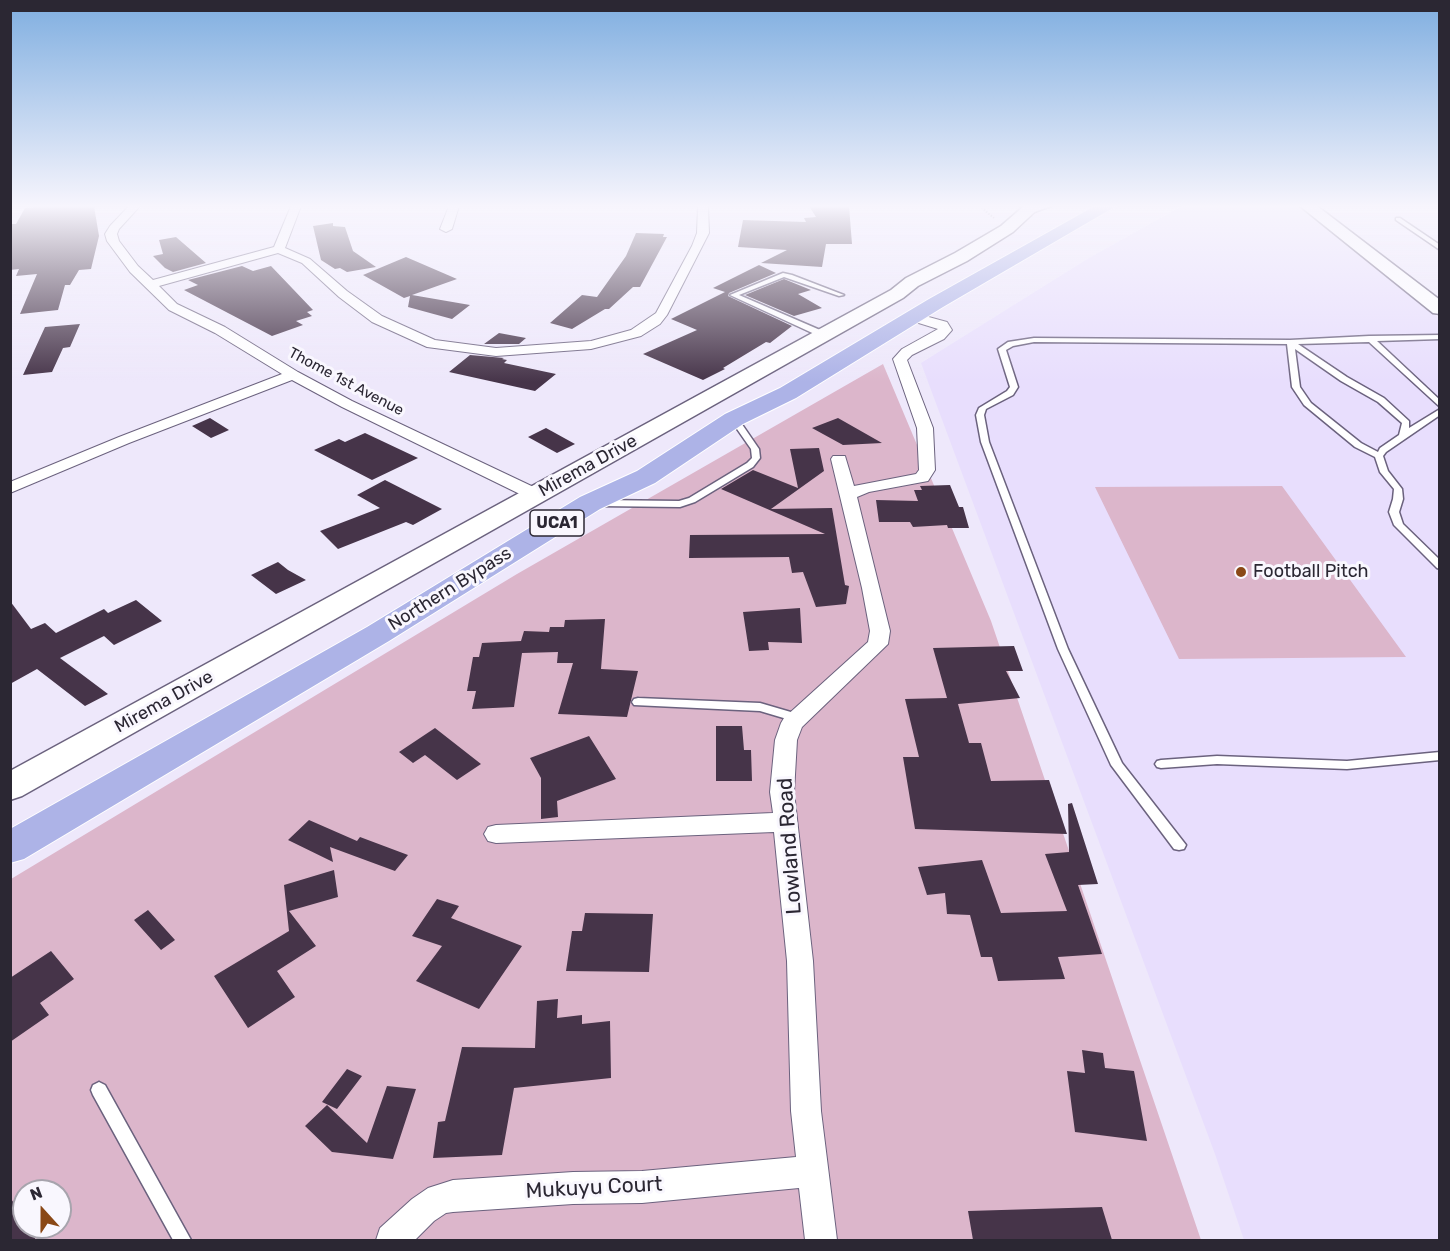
<!DOCTYPE html>
<html>
<head>
<meta charset="utf-8">
<style>
	body { margin:0 }
	#map { position:relative; width:1450px; height:1251px; overflow:hidden; background:#eee8fb; font-family:Rubik,sans-serif }
	canvas { display:block }
	.frame { position:absolute; inset:0; border:12px solid #2b2733; pointer-events:none }
	.north { position:absolute; left:12px; top:1179px; width:60px; height:60px; box-sizing:border-box; background:#f9f7fe; border:2px solid #a7a4ad; border-radius:50%; rotate:339deg; font-size:16px; font-weight:700; line-height:24px; text-align:center; color:#2b2733 }
	.north::after { content:''; display:block; margin:auto; width:21px; height:27px; background:#8a4816; clip-path:polygon(50% 0,100% 100%,50% 72%,0 100%) }
</style>
</head>
<body>
<div id="map">
<canvas width="1450" height="1251"></canvas>
<div class="frame"></div>
<div class="north">N</div>
</div>
<script>
const context = document.querySelector('canvas').getContext('2d');
context.lineJoin = 'round';
function paint(path, color) {
  context.fillStyle = color;
  context.fill(path, 'evenodd');
}
function shape(rows) {
  const path = new Path2D();
  for (const r of rows) {
    path.moveTo(r[0], r[1]);
    for (let i = 2; i < r.length; i += 2) path.lineTo(r[i], r[i + 1]);
  }
  return path;
}
function trace(path, color, width, dash) {
  context.strokeStyle = color;
  context.lineWidth = width;
  context.lineCap = dash ? 'butt' : 'round';
  context.setLineDash(dash || []);
  context.stroke(path);
}
function label(font, color, halo, rows, align = 'center') {
  context.font = font + ' Rubik,sans-serif';
  context.lineWidth = 6;
  context.setLineDash([]);
  context.textBaseline = 'middle';
  context.strokeStyle = halo;
  context.fillStyle = color;
  for (const [text, x, y, turn = 0] of rows) {
    context.save();
    context.translate(x, y);
    context.rotate((+turn || 0) * Math.PI / 180);
    context.textAlign = isNaN(turn) ? turn : align;
    if (halo) context.strokeText(text, 0, 0);
    context.fillText(text, 0, 0);
    context.restore();
  }
}
paint(shape([
	[1182,206,1302,206,1439,318,1439,1240,1244,1240,1215,1154,921,363,1089,258]
]), '#e8defd');
paint(shape([
	[883,364,991,621,1201,1240,11,1240,11,879,517,574],
	[24,1191,60,1191,60,1227,24,1227],
	[1282,486,1406,657,1179,659,1095,487]
]), '#dcb6cb');
paint(shape([
	[48,206,94,206,99,236,91,269,79,270,70,285,65,285,58,310,20,314,37,274,16,276,19,269,10,270,10,224,16,224,25,208],
	[809,206,849,206,852,244,826,244,822,267,761,263,787,250,738,247,743,220,806,222,804,218,816,217],
	[333,223,333,226,345,227,353,251,376,267,347,272,340,268,335,269,321,260,313,226],
	[636,233,664,234,663,237,667,237,640,287,633,287,609,309,605,309,572,329,550,323,582,295,597,297,626,256],
	[176,237,206,263,173,272,165,268,153,256,163,254,159,240],
	[406,257,457,279,412,295,470,305,452,319,408,307,410,296,404,298,363,275],
	[759,265,776,273,729,293,728,296,792,326,770,343,766,342,723,368,725,369,703,380,643,354,697,330,671,319,725,292,713,288],
	[242,266,253,271,271,266,313,310,307,312,312,316,296,321,303,325,272,336,184,290,198,285,188,280],
	[784,279,811,290,798,294,822,308,794,316,801,319,745,295],
	[80,324,70,347,63,348,52,372,23,375,45,327],
	[499,333,526,338,519,344,484,344],
	[470,355,504,358,502,359,507,360,504,363,556,374,535,391,449,372],
	[210,418,229,430,211,438,192,426],
	[838,418,882,443,843,445,812,428],
	[546,428,575,444,557,453,528,437],
	[365,433,418,458,372,480,314,450,339,439,345,442],
	[819,448,824,471,771,509,832,508,845,585,849,586,846,604,816,607,803,572,792,573,789,557,689,558,690,535,825,534,721,489,753,470,798,488,790,449],
	[385,480,442,509,413,525,406,522,338,549,320,531,380,508,357,495],
	[950,485,959,507,963,507,969,528,948,528,947,525,913,527,910,522,879,522,876,500,918,501,914,490,922,490,920,486],
	[278,562,288,570,306,580,276,594,251,575],
	[136,600,162,621,114,645,104,636,60,658,108,694,85,706,37,669,10,684,10,601,31,629,45,623,56,633,104,609,108,613],
	[800,608,802,643,768,642,769,650,749,651,743,612],
	[605,619,601,669,638,671,627,717,558,714,573,663,557,663,558,652,522,653,514,707,472,709,476,691,467,691,473,657,479,657,482,643,521,641,524,631,549,632,550,627,564,627,565,620],
	[1014,646,1023,671,1006,671,1020,698,958,704,969,743,981,743,991,781,1049,780,1067,834,915,829,903,757,919,757,905,699,947,698,933,648],
	[716,726,742,726,744,750,751,750,752,781,716,781],
	[435,728,481,764,457,780,425,755,413,763,399,752],
	[589,736,616,779,557,801,558,817,541,819,541,778,530,758],
	[1072,803,1098,884,1078,885,1102,954,1058,957,1065,979,998,981,992,957,981,957,970,915,947,914,945,893,927,895,918,867,982,860,1001,913,1067,911,1045,854,1069,852,1068,804],
	[309,820,357,841,360,837,408,855,395,871,330,847,333,862,288,840],
	[334,870,338,897,289,911,316,946,277,971,295,997,248,1028,214,976,289,931,284,885],
	[437,899,459,906,451,918,522,946,479,1009,416,981,442,946,412,936],
	[148,910,175,940,161,950,134,920],
	[585,913,653,914,649,972,566,971,572,931,582,931],
	[51,951,74,979,40,1003,49,1015,10,1042,10,978],
	[558,999,557,1018,582,1015,582,1024,610,1021,611,1078,514,1088,502,1155,433,1158,438,1122,445,1121,462,1047,535,1048,537,1001],
	[1082,1050,1103,1053,1105,1068,1134,1071,1147,1141,1075,1132,1067,1071,1085,1073],
	[347,1069,362,1076,337,1109,322,1102],
	[387,1086,416,1089,393,1159,332,1152,305,1126,327,1105,367,1143],
	[10,1197,24,1220,24,1227,28,1227,36,1240,10,1240],
	[1102,1207,1112,1240,973,1240,968,1211]
]), '#463449');
const lane = shape([
	[1041,206,1051,206,1029,214,1024,213,1041,206],
	[1396,218,1400,218,1440,245,1440,250,1396,220,1396,218],
	[783,273,792,275,844,295,839,296,784,277,739,295,827,333,827,337,821,337,730,295,783,273],
	[1440,335,1440,339,1377,341,1440,400,1440,407,1369,342,1298,344,1347,377,1384,398,1409,421,1409,428,1440,409,1440,415,1386,452,1383,456,1388,471,1402,489,1403,499,1399,512,1403,524,1440,560,1440,569,1437,568,1394,525,1389,512,1393,499,1394,489,1380,472,1375,457,1355,447,1304,405,1292,387,1287,344,1034,342,1013,346,1006,350,1018,387,1013,395,986,409,984,415,989,442,1068,649,1122,763,1186,845,1184,849,1179,850,1174,849,1111,765,1058,649,981,442,976,415,979,408,1007,391,1010,387,998,349,1008,342,1034,338,1290,340,1369,336,1440,335],
	[1295,349,1341,381,1378,402,1402,423,1399,435,1380,448,1378,452,1361,443,1311,403,1300,387,1295,349],
	[731,417,737,417,759,449,760,458,753,467,695,502,680,507,599,506,594,503,599,500,679,501,689,498,747,463,752,458,751,449,730,419,731,417],
	[638,698,760,703,801,715,803,718,801,721,797,722,760,711,634,705,632,702,634,699,638,698],
	[1440,752,1440,760,1347,769,1217,764,1161,768,1157,767,1155,764,1157,761,1161,760,1217,756,1347,761,1440,752],
	[99,1082,105,1085,191,1240,173,1240,93,1095,91,1090,93,1085,99,1082]
]);
const street = shape([
	[129,206,140,206,119,229,117,234,119,241,138,266,153,280,274,247,291,206,301,206,285,248,310,259,347,291,382,316,435,340,496,348,591,341,631,330,656,313,692,246,697,233,698,206,708,206,709,233,667,315,660,324,641,336,591,349,496,356,427,347,372,322,339,297,302,263,278,253,159,286,177,304,225,327,298,372,352,401,542,491,544,495,542,499,530,499,342,407,292,380,129,443,10,493,10,482,119,437,282,374,215,333,169,310,130,272,107,241,105,234,110,226,129,206],
	[449,206,459,206,452,229,446,232,440,229,449,206],
	[914,313,947,322,952,330,944,339,912,355,907,360,933,428,935,470,928,481,869,492,857,497,890,631,888,644,802,727,797,740,794,792,813,961,821,1111,837,1240,805,1240,799,1188,642,1203,573,1204,453,1212,446,1213,434,1221,415,1240,376,1240,380,1228,412,1199,428,1188,453,1180,573,1172,642,1171,796,1157,791,1111,787,961,774,832,496,843,488,841,484,834,488,827,496,825,773,813,770,792,775,740,781,723,784,718,868,642,870,631,862,588,831,459,833,456,845,456,854,486,916,474,919,470,917,428,893,359,902,349,938,329,909,320,908,317,909,314,914,313]
]);
const secondary = shape([
	[1024,206,1041,206,1013,232,967,261,918,286,903,298,22,796,10,800,10,771,891,290,906,278,955,253,1001,226,1024,206],
	[1300,206,1317,206,1440,300,1440,314,1433,313,1300,206]
]);
const primary = shape([
	[1095,206,1116,206,943,307,796,398,743,424,655,483,600,509,389,641,24,859,10,863,10,829,367,627,580,497,637,471,725,414,780,388,929,299,1095,206]
]);
trace(lane, '#6b627e', 3);
trace(street, '#6b627e', 2);
trace(secondary, '#6b627e', 3);
trace(primary, '#fff', 2);
trace(shape([
	[979,206,994,218]
]), '#8a8594', 2, [1.5, 1.5]);
paint(lane, '#fff');
paint(street, '#fff');
paint(secondary, '#fff');
paint(primary, '#adb3e7');
const sky = context.createLinearGradient(0, 0, 0, 382);
sky.addColorStop(0, '#7faee0');
sky.addColorStop(0.54, '#f7f5fd');
sky.addColorStop(1, '#f7f5fd00');
context.fillStyle = sky;
context.fillRect(0, 0, 1450, 382);
for (const [x, y, r, color] of [
	[1241,572,6,"#8a4816"]
]) {
  const dot = new Path2D();
  dot.arc(x, y, r, 0, 2 * Math.PI);
  context.fillStyle = color;
  context.fill(dot);
  trace(dot, '#f9f7fe', 2);
}
label('15px', '#2b2733', '#f9f7fe', [
	["Thome 1st Avenue",346,382,28]
]);
for (const [x, y, w] of [
	[557,523,54]
]) {
  const box = new Path2D();
  box.roundRect(x - w / 2, y - 13, w, 26, 4.5);
  context.fillStyle = '#f9f7fe';
  context.fill(box);
  trace(box, '#2b2733', 1.5);
}
label('bold 16px', '#2b2733', null, [
	["UCA1",557,523]
]);
label('18px', '#2b2733', '#f9f7fe', [
	["Mirema Drive",588,466,-29],
	["Northern Bypass",450,589,-32],
	["Mirema Drive",164,702,-29]
]);
label('18px', '#2b2733', '#f9f7fe', [
	["Football Pitch",1253,572]
], 'left');
label('21px', '#2b2733', '#f9f7fe', [
	["Lowland Road",790,846,-94],
	["Mukuyu Court",594,1188,-3]
]);
</script>
</body>
</html>
